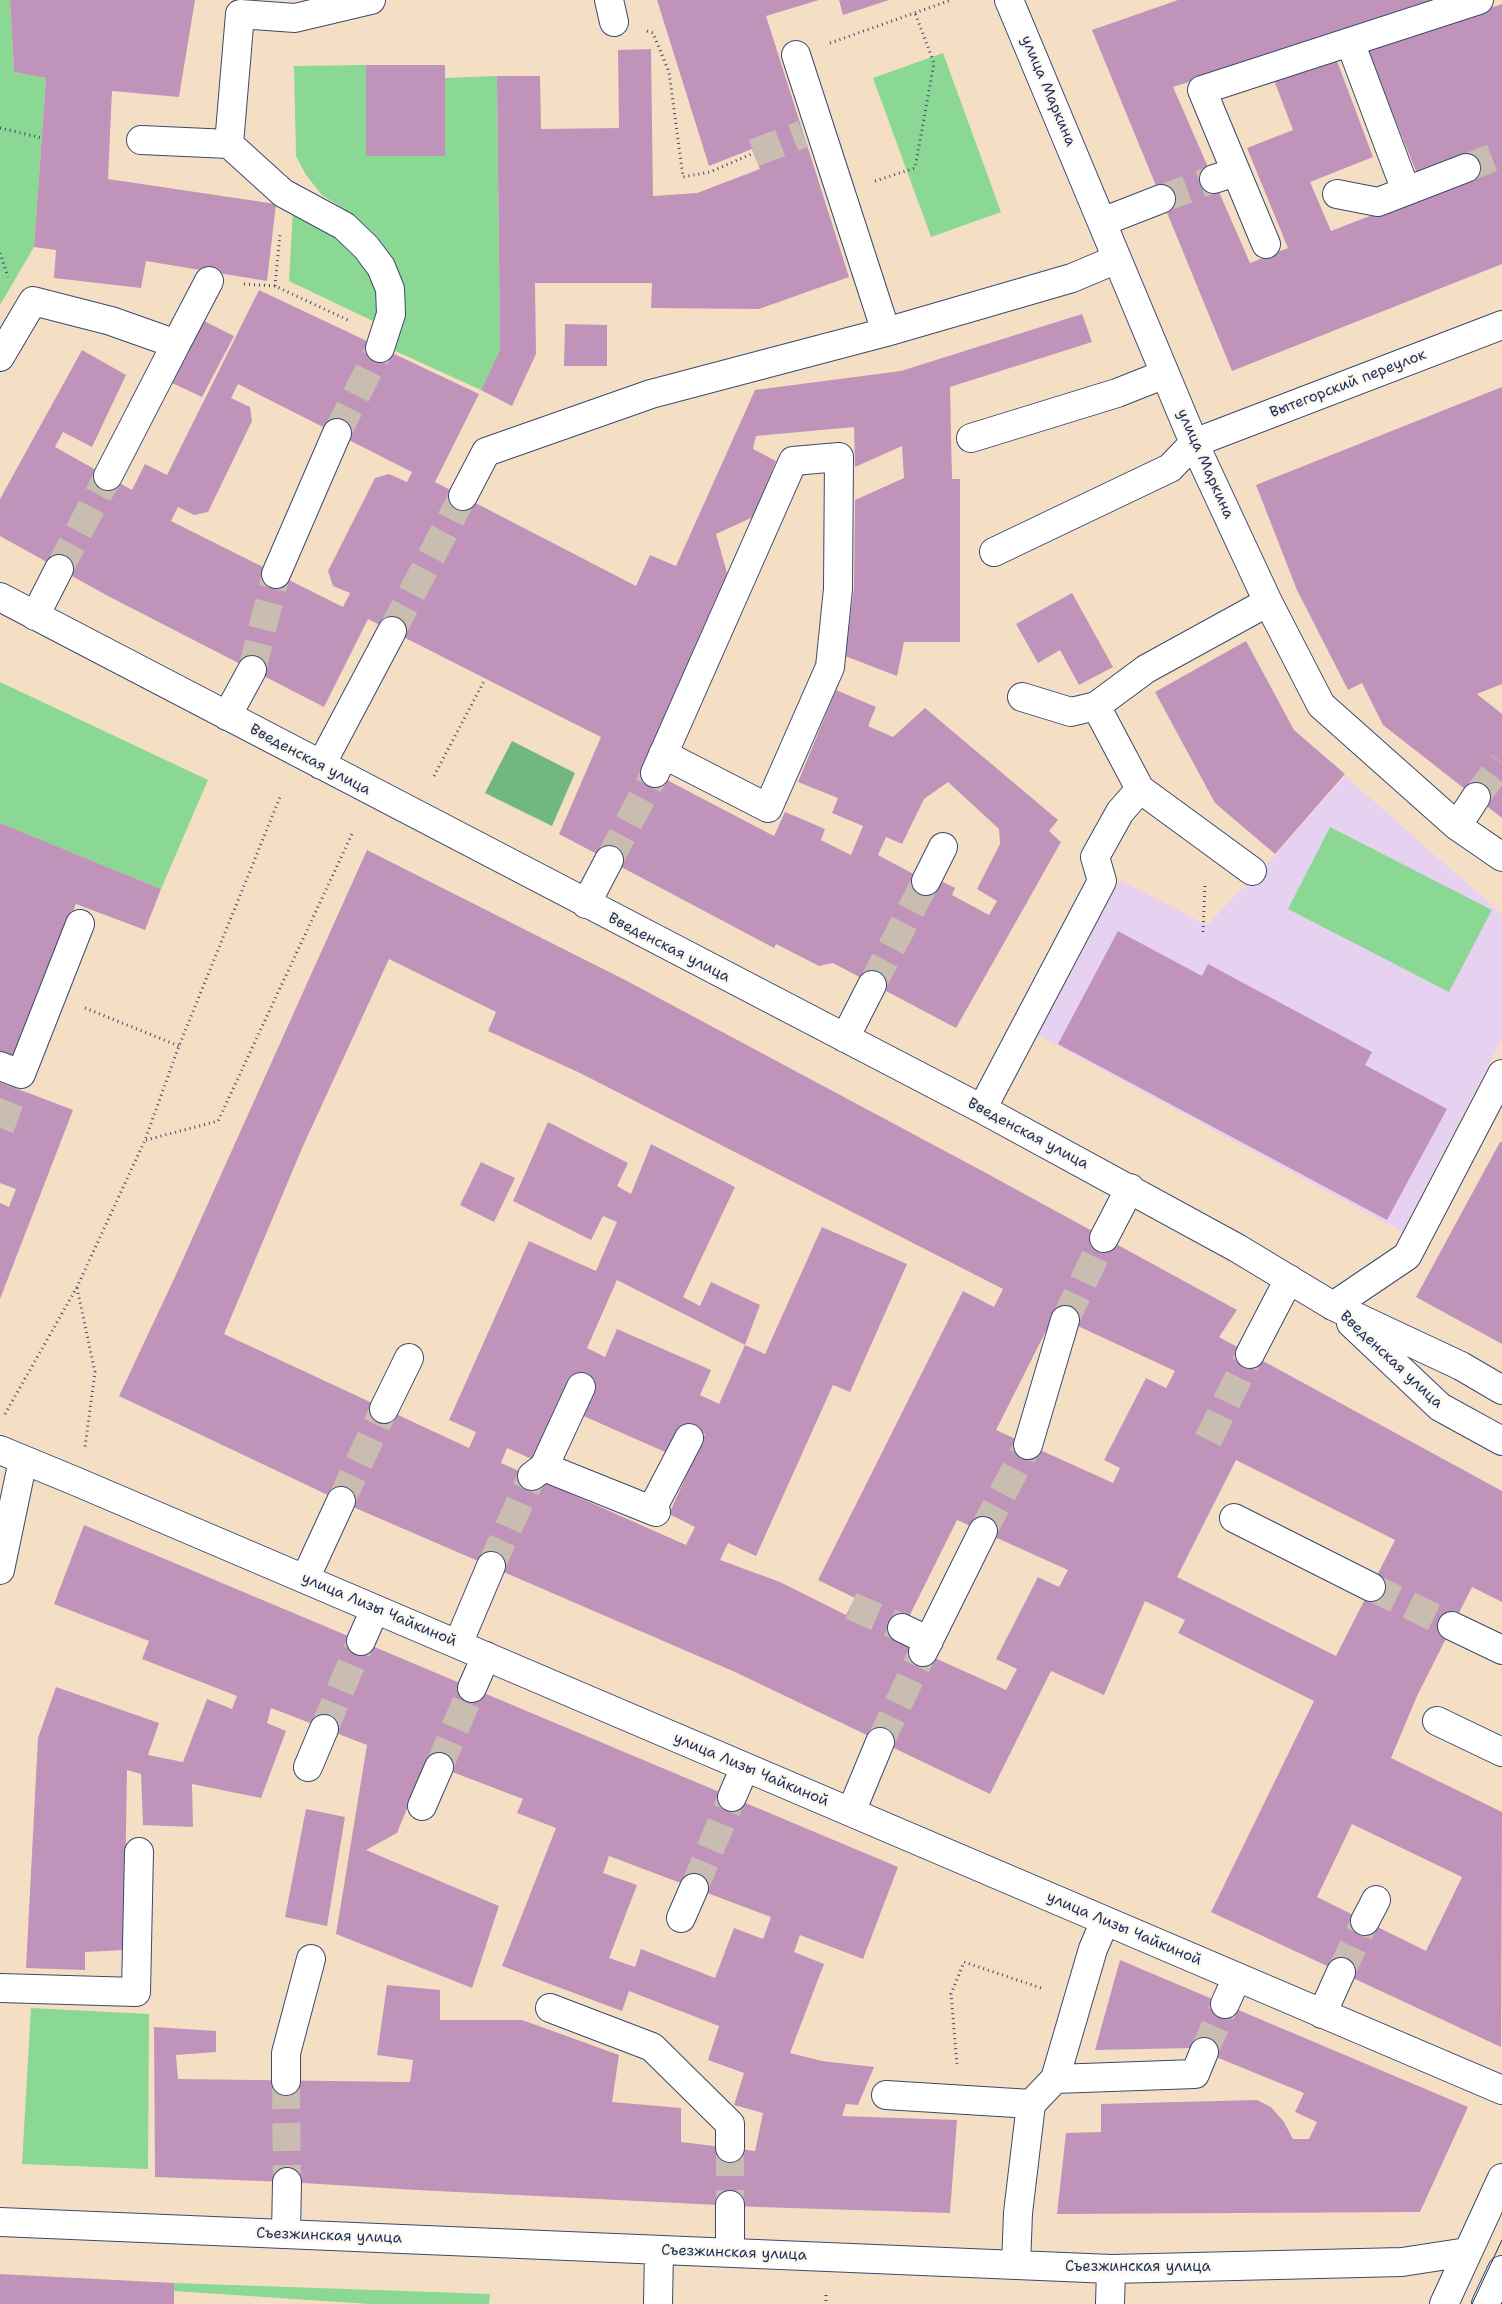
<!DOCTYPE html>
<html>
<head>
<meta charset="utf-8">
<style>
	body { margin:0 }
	canvas { display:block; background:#f5dfc4 }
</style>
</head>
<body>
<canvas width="1502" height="2304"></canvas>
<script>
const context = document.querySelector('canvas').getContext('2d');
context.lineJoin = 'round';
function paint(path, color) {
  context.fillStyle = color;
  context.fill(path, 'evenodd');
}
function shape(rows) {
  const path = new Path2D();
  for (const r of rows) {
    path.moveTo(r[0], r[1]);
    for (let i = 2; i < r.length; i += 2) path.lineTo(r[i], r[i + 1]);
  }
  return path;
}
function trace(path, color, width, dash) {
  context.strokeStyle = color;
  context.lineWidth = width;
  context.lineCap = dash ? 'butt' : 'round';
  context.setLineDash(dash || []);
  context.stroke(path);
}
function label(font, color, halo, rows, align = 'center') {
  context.font = font + ' "Shantell Sans",sans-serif';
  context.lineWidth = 4.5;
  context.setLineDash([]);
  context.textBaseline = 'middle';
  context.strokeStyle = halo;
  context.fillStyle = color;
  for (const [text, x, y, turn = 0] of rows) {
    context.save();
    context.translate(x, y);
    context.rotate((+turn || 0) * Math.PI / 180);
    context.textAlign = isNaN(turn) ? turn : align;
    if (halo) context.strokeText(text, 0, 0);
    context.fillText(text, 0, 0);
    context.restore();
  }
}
paint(shape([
	[1345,776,1502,914,1502,1039,1402,1232,1038,1035,1120,880,1207,925,1275,855]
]), '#e6d2f0');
paint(shape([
	[0,0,10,0,14,72,46,78,34,247,0,305],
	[943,53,1001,212,931,237,873,78],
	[366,65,366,156,445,156,445,78,497,76,500,350,481,390,393,350,401,329,405,305,403,281,391,258,376,236,350,213,322,195,306,175,296,156,294,66],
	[293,210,342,240,363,262,373,281,378,301,375,322,289,281],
	[0,682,208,780,161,889,0,823],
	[1330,827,1492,910,1449,992,1288,909],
	[31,2008,149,2014,148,2169,22,2164],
	[174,2283,490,2294,489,2304,370,2304,174,2291]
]), '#8bd794');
paint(shape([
	[512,741,575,773,552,826,485,793]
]), '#70b87e');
paint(shape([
	[10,0,195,0,179,97,112,91,108,179,276,204,267,281,146,261,141,288,54,278,56,250,34,247,46,78,14,72],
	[657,0,819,0,766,16,849,277,759,309,651,308,652,283,535,283,536,354,512,406,481,390,500,350,497,76,540,76,541,129,619,128,618,50,651,49,653,196,697,193,760,169,752,149,709,166],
	[839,0,889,0,843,15],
	[1178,0,1444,0,1173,87,1250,263,1288,248,1247,148,1293,130,1272,75,1334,53,1373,157,1310,182,1331,231,1470,177,1418,176,1367,50,1502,4,1502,264,1232,371,1092,30],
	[366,65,445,65,445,156,366,156],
	[259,290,479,394,435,482,636,586,650,555,676,566,755,390,901,371,1082,314,1092,342,950,387,952,479,960,479,960,642,904,642,897,676,845,656,854,588,855,500,904,478,902,446,855,467,854,427,756,436,753,449,776,461,753,517,716,534,727,573,642,767,774,836,785,812,825,829,821,840,851,855,863,826,832,813,838,798,798,782,836,690,876,707,868,726,893,737,925,708,1058,820,1049,831,1061,842,956,1028,833,963,819,966,776,944,774,948,559,834,601,737,567,720,368,619,324,707,108,596,0,536,0,499,82,350,126,375,92,447,63,432,55,447,132,490,145,464,167,475],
	[238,384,412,472,407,482,389,474,375,478,328,571,333,586,350,593,343,607,171,521,178,507,194,515,208,512,252,421,250,407,231,398],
	[948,782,999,829,1000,844,977,889,997,901,989,915,952,895,955,888,937,879,934,885,878,855,886,837,902,844,924,799],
	[204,321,234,336,202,397,172,383],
	[565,324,607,325,607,366,564,366],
	[1502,387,1502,684,1477,694,1502,714,1502,818,1383,725,1362,683,1348,690,1297,590,1256,485],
	[1072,593,1113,667,1079,685,1060,650,1038,663,1016,624],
	[1246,641,1294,730,1345,774,1275,854,1215,803,1155,692],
	[0,823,161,889,145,930,76,904,14,1059,0,1053],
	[367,850,627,981,986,1173,1237,1310,1219,1337,1502,1491,1502,1602,1472,1587,1417,1696,1391,1758,1502,1812,1501,2047,1211,1912,1314,1701,1178,1633,1185,1620,1145,1601,1104,1695,1051,1671,990,1794,735,1672,353,1507,119,1396,174,1279],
	[389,959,496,1012,488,1031,580,1073,1003,1289,994,1307,963,1291,818,1580,855,1598,846,1615,780,1582,720,1560,728,1543,756,1556,833,1385,850,1392,907,1264,822,1227,765,1354,745,1345,719,1404,700,1395,711,1370,617,1329,605,1357,587,1348,617,1280,745,1345,760,1305,711,1282,700,1306,683,1297,735,1187,651,1144,631,1194,617,1186,628,1163,548,1122,513,1201,591,1240,603,1216,617,1222,596,1271,529,1241,449,1420,476,1432,469,1448,224,1334,303,1146],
	[1054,1315,1175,1371,1166,1388,1146,1378,1104,1460,1120,1468,1113,1483,996,1430],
	[575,1375,593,1382,579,1414,672,1455,685,1426,705,1434,669,1514,695,1527,686,1545,501,1463,507,1448,536,1461],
	[1236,1460,1395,1540,1336,1656,1177,1577],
	[957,1520,1068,1570,1059,1587,1038,1577,996,1659,1017,1669,1006,1690,897,1641],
	[1352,1824,1462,1877,1426,1951,1317,1897],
	[1118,931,1202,976,1208,964,1372,1052,1365,1065,1447,1109,1387,1220,1058,1044],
	[0,1082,73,1110,0,1299,0,1203,9,1207,16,1189,0,1183],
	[1500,1142,1502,1142,1502,1344,1416,1297],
	[481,1162,515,1178,494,1222,460,1205],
	[84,1525,898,1867,863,1959,800,1935,794,1952,824,1964,790,2053,822,2061,874,2067,858,2105,846,2104,842,2116,957,2120,950,2213,758,2207,416,2190,287,2182,155,2177,154,2027,216,2031,216,2052,176,2055,178,2079,410,2082,413,2060,377,2055,387,1985,440,1990,440,2020,522,2020,619,2055,612,2102,681,2108,681,2142,755,2151,763,2113,734,2105,744,2073,708,2060,719,2026,629,1991,622,2011,502,1966,556,1828,517,1813,523,1799,426,1762,397,1833,366,1850,499,1906,472,1988,336,1934,367,1745,271,1708,267,1723,286,1731,261,1798,192,1784,193,1827,143,1825,141,1774,127,1770,124,1950,85,1952,85,1970,26,1968,38,1738,56,1687,159,1723,148,1755,183,1762,207,1699,232,1709,237,1696,142,1659,149,1641,54,1604],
	[609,1856,771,1917,763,1939,734,1928,715,1978,641,1949,635,1967,609,1958,637,1885,603,1873],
	[306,1809,345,1817,327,1926,285,1917],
	[1120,1960,1468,2107,1420,2212,1057,2214,1066,2133,1101,2132,1101,2104,1257,2100,1271,2107,1284,2122,1293,2139,1309,2139,1317,2122,1295,2112,1304,2093,1194,2048,1095,2050],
	[0,2274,174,2283,174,2304,0,2304]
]), '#c094ba');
trace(shape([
	[754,153,803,134],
	[1466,168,1502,154],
	[1161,199,1214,179],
	[337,433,380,348],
	[59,569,108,476],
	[392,631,463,496],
	[252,670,276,574],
	[1476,797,1502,763],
	[609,860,655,773],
	[872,985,926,881],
	[0,1128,15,1088],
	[1065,1320,1104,1238],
	[1208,1440,1250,1354],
	[341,1501,384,1409],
	[983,1531,1028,1445],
	[491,1566,532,1476],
	[1371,1587,1452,1626],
	[851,1606,902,1628],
	[324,1729,361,1641],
	[880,1742,923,1652],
	[439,1767,472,1688],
	[694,1888,732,1797],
	[1341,1972,1365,1921],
	[1204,2052,1225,2004],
	[286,2081,287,2182],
	[730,2148,730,2205]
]), '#c9bcb0', 28, [28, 14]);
const minor = shape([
	[609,0,614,22],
	[1009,0,1194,443,1268,602,1321,705,1457,826,1502,857],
	[1350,42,1406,191],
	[796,55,886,332,1072,278,1117,259],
	[141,140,229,144,240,14,295,18,371,0],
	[229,144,283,193,344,226,366,247,381,267,390,289,391,314,380,348],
	[1214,179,1236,172],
	[1337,194,1378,202,1466,168],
	[1102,222,1161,199],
	[1266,244,1202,90,1479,0],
	[176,344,209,281],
	[0,357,33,301,111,321,176,344,108,476],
	[971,438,1117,393,1165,374],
	[463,496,486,452,651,394,886,332],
	[994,552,1170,468,1194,443,1502,325],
	[276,574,337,433],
	[0,597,982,1109,1237,1248,1333,1306,1461,1366,1502,1390],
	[35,616,59,569],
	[1022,697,1071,712,1096,706,1146,669,1268,602],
	[1096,706,1140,789,1252,871],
	[227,716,252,670],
	[321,765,392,631],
	[655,773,793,461,839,457,838,589,830,667,768,808,663,754],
	[1457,826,1476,797],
	[926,881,943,847],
	[586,904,609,860],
	[845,1038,872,985],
	[0,1066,21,1074,80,924],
	[982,1109,1102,881,1095,857,1120,812,1140,789],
	[1104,1238,1130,1188],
	[1333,1306,1407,1256,1502,1074],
	[1351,1323,1440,1407,1502,1441],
	[1250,1354,1289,1279],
	[384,1409,409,1358],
	[1028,1445,1065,1320],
	[0,1450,75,1481,1502,2090],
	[544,1467,656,1512],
	[532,1476,544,1467,581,1387],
	[652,1509,689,1438],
	[1234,1518,1371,1587],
	[0,1570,23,1460],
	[305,1579,341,1501],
	[1452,1626,1502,1650],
	[902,1628,929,1641],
	[361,1641,375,1609],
	[458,1644,491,1566],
	[923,1652,983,1531],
	[472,1688,486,1656],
	[1437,1721,1502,1752],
	[308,1767,324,1729],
	[732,1797,745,1767],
	[422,1806,439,1767],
	[851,1812,880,1742],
	[681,1918,694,1888],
	[1365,1921,1376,1900],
	[0,1988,136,1992,139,1852],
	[1225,2004,1237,1977],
	[550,2008,652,2047,730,2124,730,2148],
	[1322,2014,1341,1972],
	[1055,2079,1195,2074,1204,2052],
	[286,2081,286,2053,311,1959],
	[886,2095,1031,2104],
	[0,2222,1111,2269,1402,2262,1467,2252],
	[286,2234,287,2182],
	[730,2253,730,2205],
	[1016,2265,1018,2213,1031,2104,1055,2079,1093,1949,1105,1921],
	[658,2304,659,2250],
	[1110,2304,1111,2269],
	[1444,2304,1502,2178],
	[1486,2304,1502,2270]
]);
trace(minor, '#3c496d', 30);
trace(shape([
	[647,31,653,33,669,72,683,177,710,172,754,153],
	[830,43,951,0],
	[0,128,42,138],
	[875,181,915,168,934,63,915,13],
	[0,253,8,277],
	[244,284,275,286,350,321],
	[275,286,280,234],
	[434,776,485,679],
	[1203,932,1205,883],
	[85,1008,179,1046],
	[146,1140,218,1121,352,834],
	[77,1288,95,1372,85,1447],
	[5,1414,77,1287,145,1140,179,1046,280,797],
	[957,2064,951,1994,964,1962,1044,1989],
	[826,2295,826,2304]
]), '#3c496d', 3, [1, 4]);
trace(minor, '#fff', 28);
trace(shape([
	[1472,2304,1502,2240],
	[1501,2304,1502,2302]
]), '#1b2f5e', 1);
label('15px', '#1b2f5e', '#fbf7ec', [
	["улица Маркина",1048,91,67],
	["Вытегорский переулок",1348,384,-21],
	["улица Маркина",1205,464,66],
	["Введенская улица",310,760,28],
	["Введенская улица",669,948,27],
	["Введенская улица",1028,1134,28],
	["Введенская улица",1391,1360,43],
	["улица Лизы Чайкиной",379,1610,23],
	["улица Лизы Чайкиной",751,1770,23],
	["улица Лизы Чайкиной",1124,1929,23],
	["Съезжинская улица",329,2236,2],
	["Съезжинская улица",734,2253,2],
	["Съезжинская улица",1138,2267]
]);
</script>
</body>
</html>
